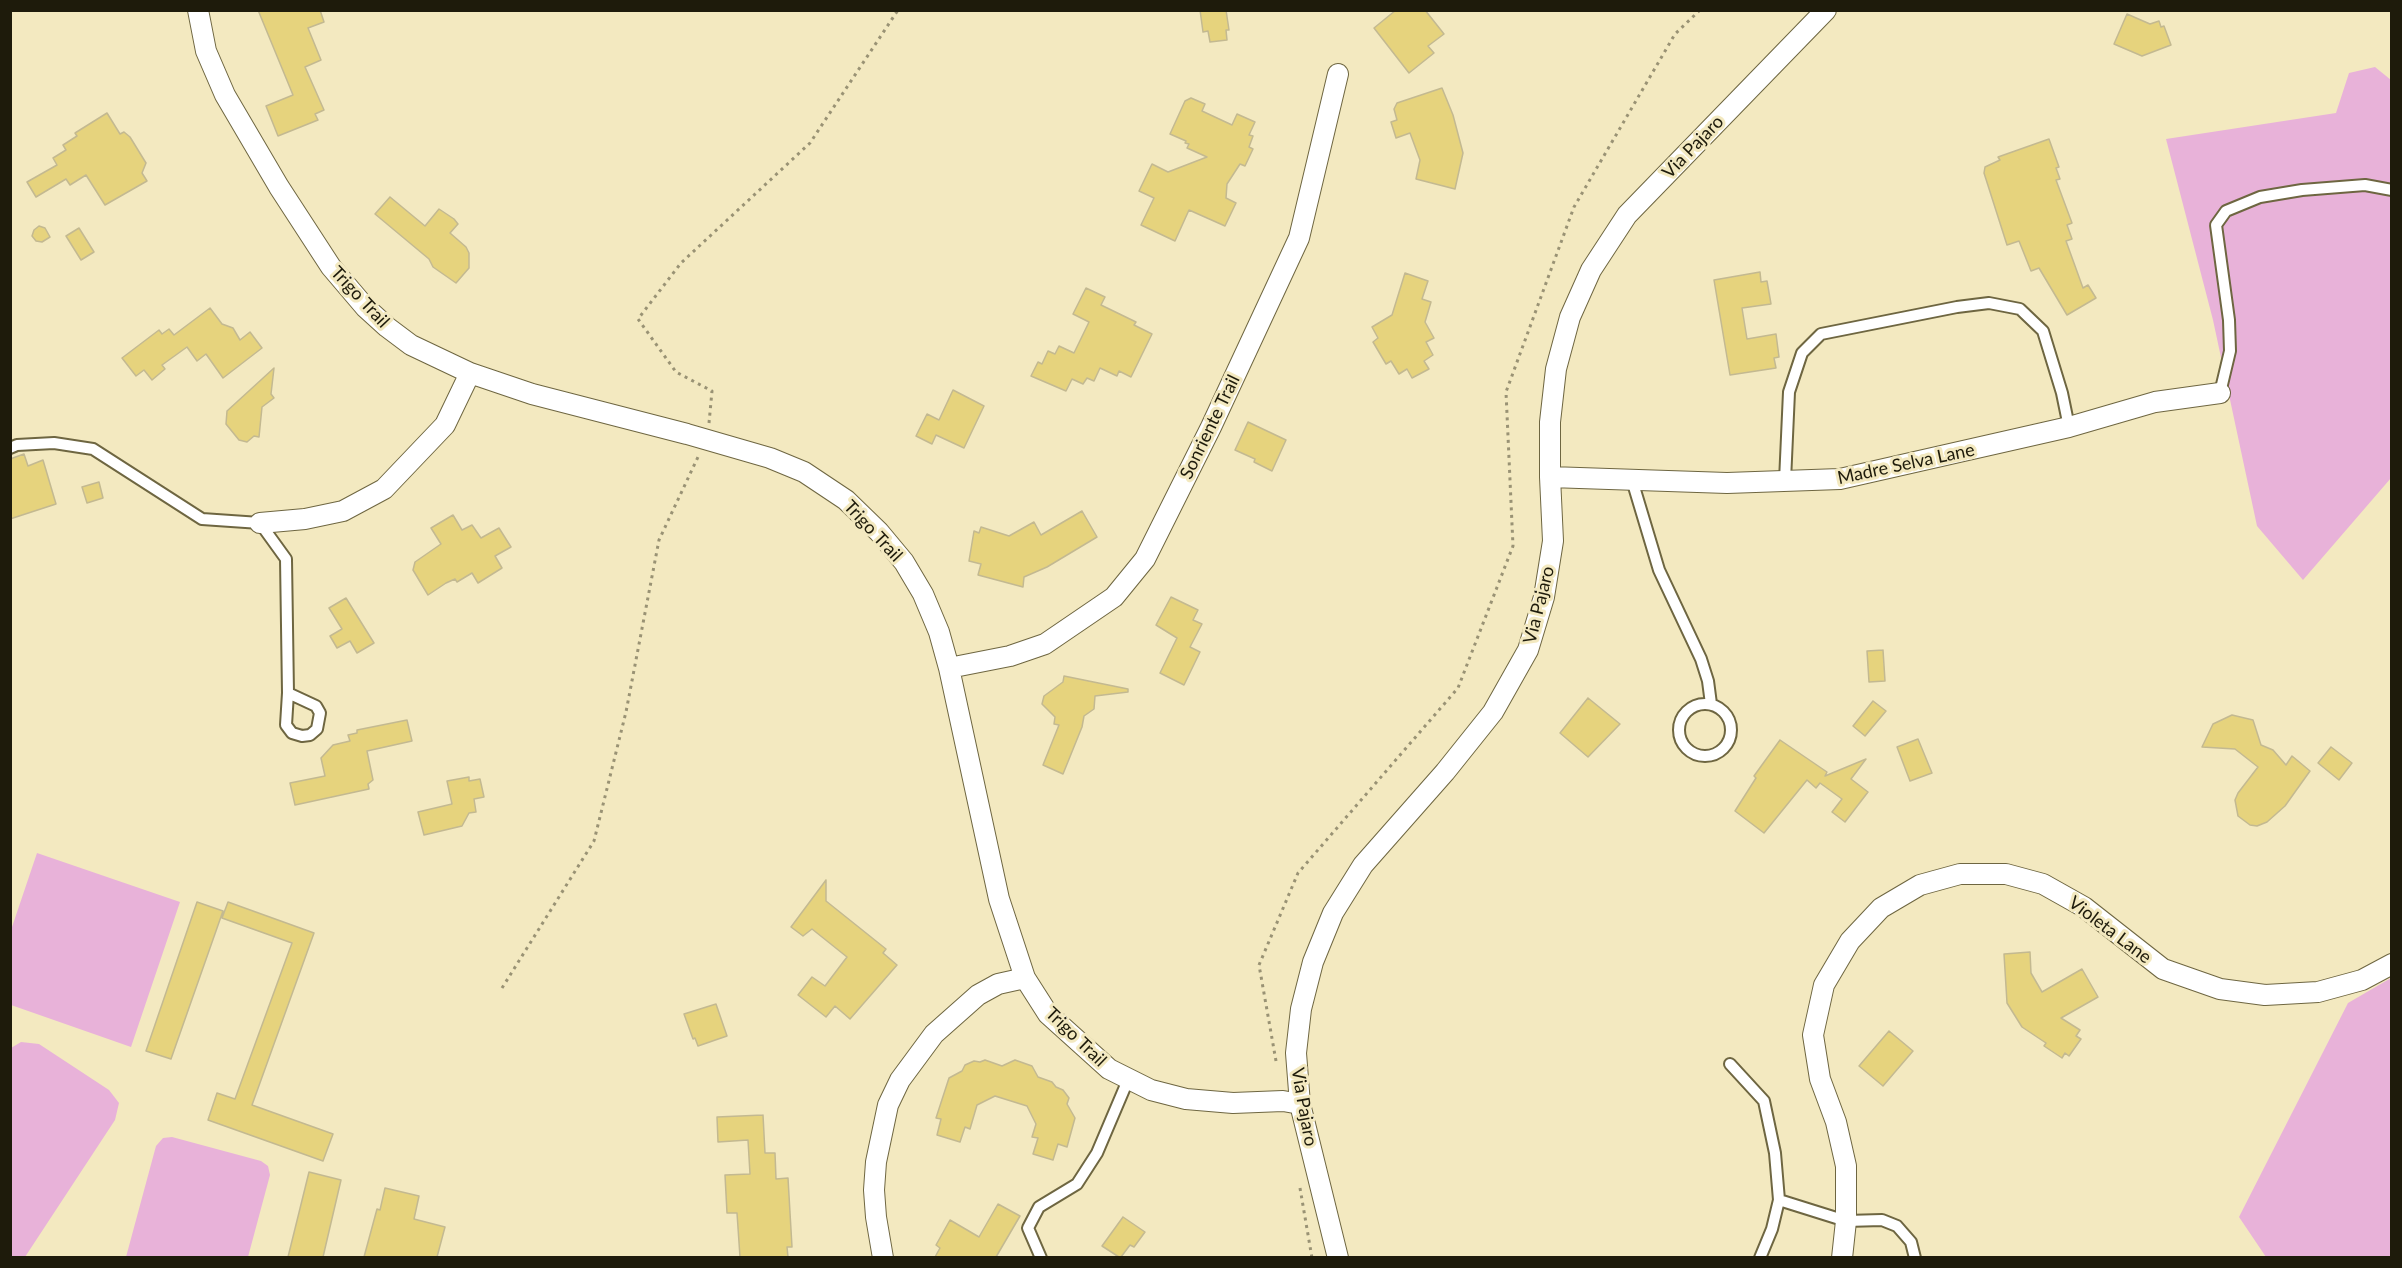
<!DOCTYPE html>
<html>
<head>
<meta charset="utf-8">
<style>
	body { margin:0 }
	#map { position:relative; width:2402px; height:1268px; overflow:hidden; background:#f3e9c0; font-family:Lato,sans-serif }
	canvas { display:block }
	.frame { position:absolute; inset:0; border:12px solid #1e1b0b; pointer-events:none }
</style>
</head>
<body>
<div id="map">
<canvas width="2402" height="1268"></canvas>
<div class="frame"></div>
</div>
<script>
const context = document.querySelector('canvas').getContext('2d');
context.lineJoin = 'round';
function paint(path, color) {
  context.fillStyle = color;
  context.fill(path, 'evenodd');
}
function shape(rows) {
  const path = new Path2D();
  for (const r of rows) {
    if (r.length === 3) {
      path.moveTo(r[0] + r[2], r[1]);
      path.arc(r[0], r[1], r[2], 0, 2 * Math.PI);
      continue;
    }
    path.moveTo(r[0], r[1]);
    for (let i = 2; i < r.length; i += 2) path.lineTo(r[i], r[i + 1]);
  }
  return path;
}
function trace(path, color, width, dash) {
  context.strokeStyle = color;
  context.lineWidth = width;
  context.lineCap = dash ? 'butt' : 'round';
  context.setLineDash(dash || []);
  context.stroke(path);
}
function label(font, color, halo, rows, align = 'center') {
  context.font = font + ' Lato,sans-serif';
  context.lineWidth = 6;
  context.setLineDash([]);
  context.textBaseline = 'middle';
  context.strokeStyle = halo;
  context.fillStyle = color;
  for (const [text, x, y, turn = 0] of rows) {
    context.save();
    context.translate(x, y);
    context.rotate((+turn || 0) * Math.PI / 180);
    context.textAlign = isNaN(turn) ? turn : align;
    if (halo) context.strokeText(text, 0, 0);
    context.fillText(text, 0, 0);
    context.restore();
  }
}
paint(shape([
	[2375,67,2391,80,2391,478,2303,580,2257,526,2213,320,2166,139,2336,113,2349,73],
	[37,853,180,902,131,1047,11,1005,11,930],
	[2391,978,2391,1257,2266,1257,2239,1217,2348,1003],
	[21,1042,39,1044,109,1090,119,1103,115,1120,25,1257,11,1257,11,1048],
	[172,1137,261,1161,268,1166,270,1175,248,1257,126,1257,156,1146,163,1138]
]), '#e8b2d9');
const building = shape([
	[258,10,320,10,324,22,308,28,321,60,305,67,324,110,315,114,318,120,278,136,266,106,293,95,258,10],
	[1200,10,1226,10,1229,30,1226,30,1227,40,1210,42,1208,31,1203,32,1200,10],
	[1396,10,1425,10,1444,34,1428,46,1434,53,1409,73,1374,28,1396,10],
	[2127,14,2150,24,2159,21,2161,27,2164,26,2171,45,2142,56,2114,44,2127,14],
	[1442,88,1453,115,1463,153,1455,189,1416,179,1420,160,1410,133,1396,138,1391,122,1397,120,1394,109,1397,103,1442,88],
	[1191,98,1205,104,1202,111,1232,125,1237,114,1255,122,1249,135,1253,136,1249,147,1253,149,1245,166,1240,164,1227,184,1226,198,1236,203,1225,226,1189,210,1175,241,1141,225,1154,198,1139,191,1152,164,1168,172,1207,157,1187,148,1189,144,1185,143,1186,141,1170,134,1185,101,1191,98],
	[107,113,120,134,124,132,130,137,146,163,142,173,147,181,105,205,86,175,70,185,66,179,36,197,27,182,57,165,53,158,66,150,63,145,77,136,75,133,107,113],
	[2049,139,2059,167,2056,168,2060,179,2056,180,2072,223,2067,225,2072,239,2066,241,2083,288,2088,285,2096,298,2067,315,2039,268,2031,271,2019,241,2007,245,1984,173,1985,167,2000,160,1998,157,2049,139],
	[390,197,425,226,439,209,454,219,458,224,450,233,466,247,469,253,469,268,456,283,433,267,429,259,375,214,390,197],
	[39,226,45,228,50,237,42,242,36,241,32,236,34,230,39,226],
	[79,228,94,252,81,260,66,236,79,228],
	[1760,272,1761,282,1767,281,1771,304,1742,308,1747,339,1776,334,1779,357,1774,358,1776,368,1730,375,1714,280,1760,272],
	[1405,273,1428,281,1422,299,1431,302,1425,322,1434,338,1426,342,1433,355,1424,361,1429,369,1412,378,1407,369,1399,374,1391,361,1386,364,1373,342,1378,338,1372,327,1392,315,1405,273],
	[1086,288,1105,297,1101,305,1136,322,1134,325,1152,334,1131,377,1119,371,1117,376,1100,368,1094,381,1087,378,1083,384,1072,379,1066,391,1031,376,1038,362,1042,364,1048,351,1055,354,1059,346,1074,353,1089,322,1073,314,1086,288],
	[210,308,222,324,233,328,240,340,250,332,262,348,223,378,206,354,197,361,187,347,162,365,165,369,152,380,144,370,136,376,122,358,159,330,162,334,169,329,174,335,210,308],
	[274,368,271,394,274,398,262,407,259,437,254,436,247,442,239,440,226,424,227,411,274,368],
	[953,390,984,406,964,448,936,435,932,444,916,436,927,414,939,420,953,390],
	[1248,422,1286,440,1272,471,1254,462,1255,459,1235,450,1248,422],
	[24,454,28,466,43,460,56,504,10,519,10,459,24,454],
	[99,482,103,498,87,503,82,487,99,482],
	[1082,511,1097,537,1047,567,1024,577,1023,587,978,575,981,564,969,561,974,531,979,533,981,527,1009,536,1034,522,1041,535,1082,511],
	[453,515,462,530,472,525,481,538,499,528,511,547,495,556,502,568,478,583,472,573,457,582,455,579,446,583,428,595,413,570,415,562,441,544,431,528,453,515],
	[1171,597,1198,610,1193,620,1202,624,1190,647,1200,652,1184,685,1160,673,1177,638,1156,625,1171,597],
	[346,598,374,643,357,653,350,641,337,648,330,636,342,629,329,608,346,598],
	[1883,650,1885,681,1869,682,1867,651,1883,650],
	[1064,676,1128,689,1128,692,1095,696,1094,709,1084,716,1082,727,1063,774,1043,765,1059,725,1054,724,1055,717,1042,704,1044,696,1063,682,1064,676],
	[1588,698,1620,724,1588,757,1560,733,1588,698],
	[1873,701,1886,711,1865,736,1853,726,1873,701],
	[2232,715,2253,720,2261,745,2273,750,2286,765,2292,756,2310,771,2285,806,2267,822,2257,826,2250,825,2238,816,2235,800,2238,793,2258,767,2235,749,2202,747,2213,724,2232,715],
	[407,720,412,741,367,751,373,780,368,784,369,789,295,805,290,783,325,776,321,758,333,745,350,741,348,735,357,733,357,730,407,720],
	[1918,739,1932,773,1910,781,1897,747,1918,739],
	[1780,740,1827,772,1825,776,1866,759,1851,779,1868,792,1845,822,1832,812,1842,799,1820,783,1816,788,1807,780,1764,833,1735,811,1756,778,1754,776,1780,740],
	[2331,747,2352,763,2339,780,2318,763,2331,747],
	[469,777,469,781,480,779,484,797,474,799,476,812,469,813,462,826,424,835,418,812,452,804,447,781,469,777],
	[826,880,826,901,886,949,883,953,897,965,850,1019,835,1006,826,1017,798,995,812,977,825,986,847,957,812,929,803,936,791,927,826,880],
	[197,902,223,911,171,1059,146,1051,197,902],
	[228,902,314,933,252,1105,333,1134,323,1161,208,1120,217,1093,235,1099,292,943,222,918,228,902],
	[2030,952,2031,973,2042,992,2082,969,2098,997,2061,1018,2080,1030,2076,1036,2081,1039,2069,1056,2065,1053,2062,1058,2044,1046,2046,1043,2022,1027,2007,1003,2004,954,2030,952],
	[716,1004,727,1036,698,1046,695,1038,693,1039,684,1014,716,1004],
	[1889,1031,1913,1051,1883,1086,1859,1066,1889,1031],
	[985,1060,1002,1066,1015,1060,1032,1066,1038,1077,1052,1082,1056,1087,1063,1090,1069,1098,1067,1104,1075,1118,1067,1147,1058,1144,1053,1160,1033,1154,1038,1138,1032,1137,1036,1124,1027,1106,995,1096,977,1105,970,1129,965,1127,960,1142,937,1135,941,1119,936,1118,949,1078,962,1071,965,1065,974,1061,980,1062,985,1060],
	[763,1115,765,1153,775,1153,776,1179,788,1178,792,1247,787,1247,788,1257,740,1257,737,1213,727,1213,725,1175,750,1174,748,1140,718,1142,717,1117,763,1115],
	[309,1172,341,1180,323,1257,288,1257,309,1172],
	[385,1188,419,1196,414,1219,445,1227,437,1257,364,1257,377,1209,380,1210,385,1188],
	[998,1204,1020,1216,996,1257,935,1257,940,1248,936,1245,950,1220,979,1237,998,1204],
	[1123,1217,1145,1232,1134,1247,1130,1245,1121,1257,1119,1257,1102,1246,1123,1217]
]);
paint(building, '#e6d37d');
trace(building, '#c3b991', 1.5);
const service = shape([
	[2220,393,2230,351,2229,320,2216,225,2226,211,2260,197,2302,190,2365,185,2392,190],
	[10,448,17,445,54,443,93,449,202,519,260,523,286,559,288,693,286,725,292,733,302,736,310,735,317,729,320,713,316,706,288,693],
	[1632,480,1659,570,1701,659,1708,681,1711,704],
	[1785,481,1789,392,1802,353,1821,334,1957,307,1989,303,2020,309,2043,331,2062,393,2069,427],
	[1705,730,26],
	[1730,1064,1764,1101,1775,1153,1779,1200,1772,1229,1760,1258],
	[1779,1200,1846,1221,1882,1220,1897,1226,1911,1242,1915,1258],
	[1041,1258,1028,1228,1039,1207,1077,1184,1097,1153,1128,1080]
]);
const minor = shape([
	[198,10,206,51,225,95,279,187,331,267,365,307,387,327,411,345,470,373,532,394,687,434,770,458,804,472,846,500,879,532,904,562,923,594,939,632,949,668,999,899,1025,978,1048,1014,1109,1069,1151,1090,1186,1099,1233,1103,1283,1101,1300,1104],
	[1550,477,1727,483,1840,479,2069,427,2155,402,2220,393],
	[260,523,305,519,343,511,384,489,445,425,470,373],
	[949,668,1010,656,1045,644,1114,597,1145,559,1211,427,1299,238,1338,74],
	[883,1258,876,1217,874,1190,876,1162,888,1105,900,1080,934,1034,978,995,998,984,1025,978],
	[1338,1258,1300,1104,1296,1053,1301,1009,1313,962,1333,913,1363,865,1445,772,1493,712,1528,650,1544,597,1553,541,1550,477,1550,422,1556,369,1570,317,1591,270,1627,215,1826,10],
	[1842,1258,1846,1221,1846,1166,1836,1122,1820,1079,1813,1035,1824,985,1850,941,1881,908,1920,885,1960,874,2006,874,2043,884,2084,907,2163,969,2220,989,2265,995,2318,992,2362,980,2392,964]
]);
trace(service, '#6e6641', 14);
trace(minor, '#6e6641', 22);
trace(shape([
	[709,423,712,391,676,372,638,319,681,263,810,143,898,10],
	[502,988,594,841,626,712,659,540,698,457],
	[1276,1061,1259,965,1298,873,1458,688,1513,546,1506,392,1574,207,1675,34,1700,10],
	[1300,1188,1312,1258]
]), '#999274', 3, [3, 4.5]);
trace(service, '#fff', 10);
trace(minor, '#fff', 20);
label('18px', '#1e1b0b', '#f3e9c0', [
	["Via Pajaro",1693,147,-46],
	["Trigo Trail",360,297,47],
	["Sonriente Trail",1210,427,-64],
	["Madre Selva Lane",1906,464,-12],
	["Trigo Trail",873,531,47],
	["Via Pajaro",1539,605,-76],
	["Violeta Lane",2110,930,37],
	["Trigo Trail",1076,1037,44],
	["Via Pajaro",1304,1107,80]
]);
</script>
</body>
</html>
